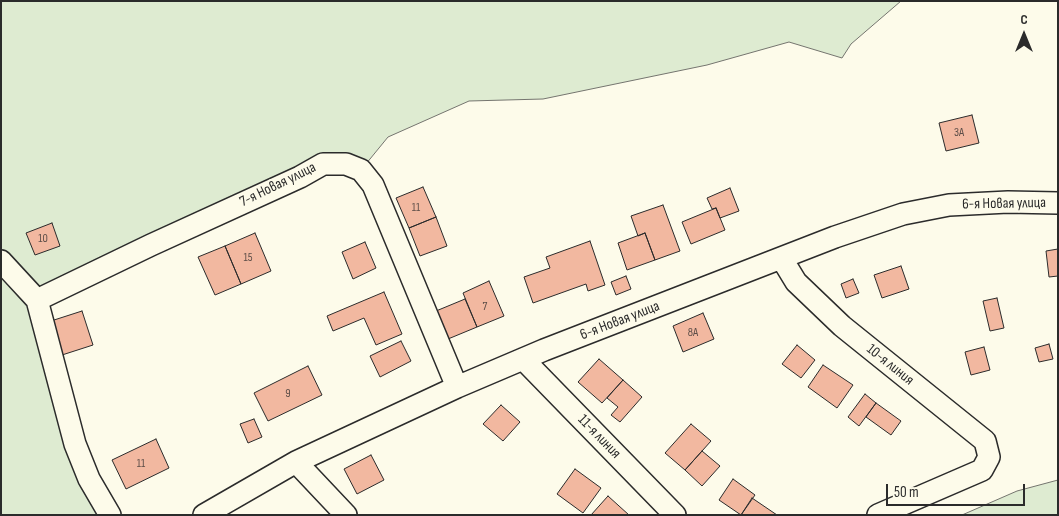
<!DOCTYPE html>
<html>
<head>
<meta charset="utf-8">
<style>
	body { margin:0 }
	#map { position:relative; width:1059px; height:516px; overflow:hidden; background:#fdfbea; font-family:"Sofia Sans Condensed",sans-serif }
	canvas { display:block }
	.frame { position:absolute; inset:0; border:2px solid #2b2b2b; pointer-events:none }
	.north { position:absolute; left:999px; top:10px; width:50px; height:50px; -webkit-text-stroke:4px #fdfbea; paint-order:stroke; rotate:0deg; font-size:14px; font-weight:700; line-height:20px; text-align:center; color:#2b2b2b }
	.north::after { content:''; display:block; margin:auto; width:18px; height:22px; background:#2b2b2b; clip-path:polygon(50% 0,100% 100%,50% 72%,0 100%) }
	.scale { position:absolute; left:886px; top:484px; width:139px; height:22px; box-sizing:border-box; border:2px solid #2b2b2b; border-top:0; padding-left:6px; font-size:15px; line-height:18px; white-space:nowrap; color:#2b2b2b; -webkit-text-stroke:4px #fdfbea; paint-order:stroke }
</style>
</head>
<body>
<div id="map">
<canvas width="1059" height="516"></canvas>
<div class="frame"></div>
<div class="north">С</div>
<div class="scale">50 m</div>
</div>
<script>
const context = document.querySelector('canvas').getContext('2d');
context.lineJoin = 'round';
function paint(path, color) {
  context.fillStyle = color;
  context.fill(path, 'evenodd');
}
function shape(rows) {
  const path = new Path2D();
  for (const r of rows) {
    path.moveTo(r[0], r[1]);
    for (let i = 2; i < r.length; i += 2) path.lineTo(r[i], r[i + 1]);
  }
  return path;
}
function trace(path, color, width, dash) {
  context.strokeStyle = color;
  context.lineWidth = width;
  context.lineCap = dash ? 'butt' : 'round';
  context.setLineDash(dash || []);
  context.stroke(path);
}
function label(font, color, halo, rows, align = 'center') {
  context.font = font + ' "Sofia Sans Condensed",sans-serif';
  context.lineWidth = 4;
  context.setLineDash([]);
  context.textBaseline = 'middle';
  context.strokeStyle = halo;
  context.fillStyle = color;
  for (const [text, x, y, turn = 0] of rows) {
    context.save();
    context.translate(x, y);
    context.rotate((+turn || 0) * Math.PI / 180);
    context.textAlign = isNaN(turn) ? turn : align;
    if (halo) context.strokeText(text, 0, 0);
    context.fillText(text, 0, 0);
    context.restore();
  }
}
const green = shape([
	[1,1,901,1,851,44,842,58,789,42,707,65,543,99,469,101,388,137,361,170,346,164,37,300,110,515,1,515,1,1],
	[1058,480,1058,515,962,515,1017,491,1058,480]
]);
paint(green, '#deebd1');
trace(green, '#74746e', 1);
const building = shape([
	[972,115,979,143,946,151,939,123,972,115],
	[423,187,436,217,409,228,396,198,423,187],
	[730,188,739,211,720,218,716,208,712,209,707,198,730,188],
	[663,205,680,251,655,260,645,233,638,236,631,216,663,205],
	[716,208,725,230,691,244,682,222,716,208],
	[436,217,447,246,420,256,409,228,436,217],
	[52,223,60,246,35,255,26,233,52,223],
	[255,233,271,271,241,284,225,246,255,233],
	[645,233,655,260,627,270,618,243,645,233],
	[590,241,605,285,588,291,586,284,533,303,524,277,550,268,546,257,590,241],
	[365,242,376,268,353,279,342,252,365,242],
	[225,246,241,284,215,295,198,257,225,246],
	[1058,249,1058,276,1049,277,1046,251,1058,249],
	[901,266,909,289,882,298,874,275,901,266],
	[626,276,631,289,616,295,611,282,626,276],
	[853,279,859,293,846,298,841,284,853,279],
	[489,281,504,316,477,327,463,293,489,281],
	[384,292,402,334,376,345,364,318,333,331,327,316,384,292],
	[997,298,1004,328,990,331,983,301,997,298],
	[465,299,477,327,448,339,436,311,465,299],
	[82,311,93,345,62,355,51,321,82,311],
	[703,313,714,339,683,352,673,326,703,313],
	[401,341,411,361,380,377,370,356,401,341],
	[1049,344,1053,359,1039,362,1035,348,1049,344],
	[797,345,815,360,801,378,782,364,797,345],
	[984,347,990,370,971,375,965,352,984,347],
	[599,359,623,380,602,403,578,382,599,359],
	[823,365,853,385,837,408,808,387,823,365],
	[308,366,322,395,268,421,254,393,308,366],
	[623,380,642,397,620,422,611,415,618,407,607,398,623,380],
	[865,394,876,403,859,426,848,417,865,394],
	[876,403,901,421,891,435,866,417,876,403],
	[501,405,520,422,503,441,483,424,501,405],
	[254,419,262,437,248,443,240,424,254,419],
	[691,424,711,441,685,470,665,453,691,424],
	[156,439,169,468,126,489,112,460,156,439],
	[702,451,720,466,702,486,685,470,702,451],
	[371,455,384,480,357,494,344,469,371,455],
	[575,469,601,488,583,513,557,494,575,469],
	[733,479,755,495,741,515,719,500,733,479],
	[608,496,629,515,591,515,608,496],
	[752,498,777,515,741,515,752,498]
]);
paint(building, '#f2b8a0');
trace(building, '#2b2b2b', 1);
const minor = shape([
	[782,259,796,282,842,326,985,441,989,457,982,470,878,515],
	[1,261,37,300,75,444,89,479,110,515],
	[37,300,151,245,300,177,323,164,346,164,361,170,373,185,457,387],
	[523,359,675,515],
	[296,462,346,515],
	[204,515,296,462,457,387,544,350,835,237,903,214,949,205,1008,202,1058,203]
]);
trace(minor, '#2b2b2b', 24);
trace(minor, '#fdfbea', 21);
label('12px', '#5d4e48', null, [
	["3А",959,133],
	["11",416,208],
	["10",43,239],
	["15",248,258],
	["7",485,307],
	["8А",693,333],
	["9",288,394],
	["11",141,464]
]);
label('15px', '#2b2b2b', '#fdfbea', [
	["7-я Новая улица",278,185,-26],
	["6-я Новая улица",1004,204,-1],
	["6-я Новая улица",620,321,-21],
	["10-я линия",890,365,39],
	["11-я линия",599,437,46]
]);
</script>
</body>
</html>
